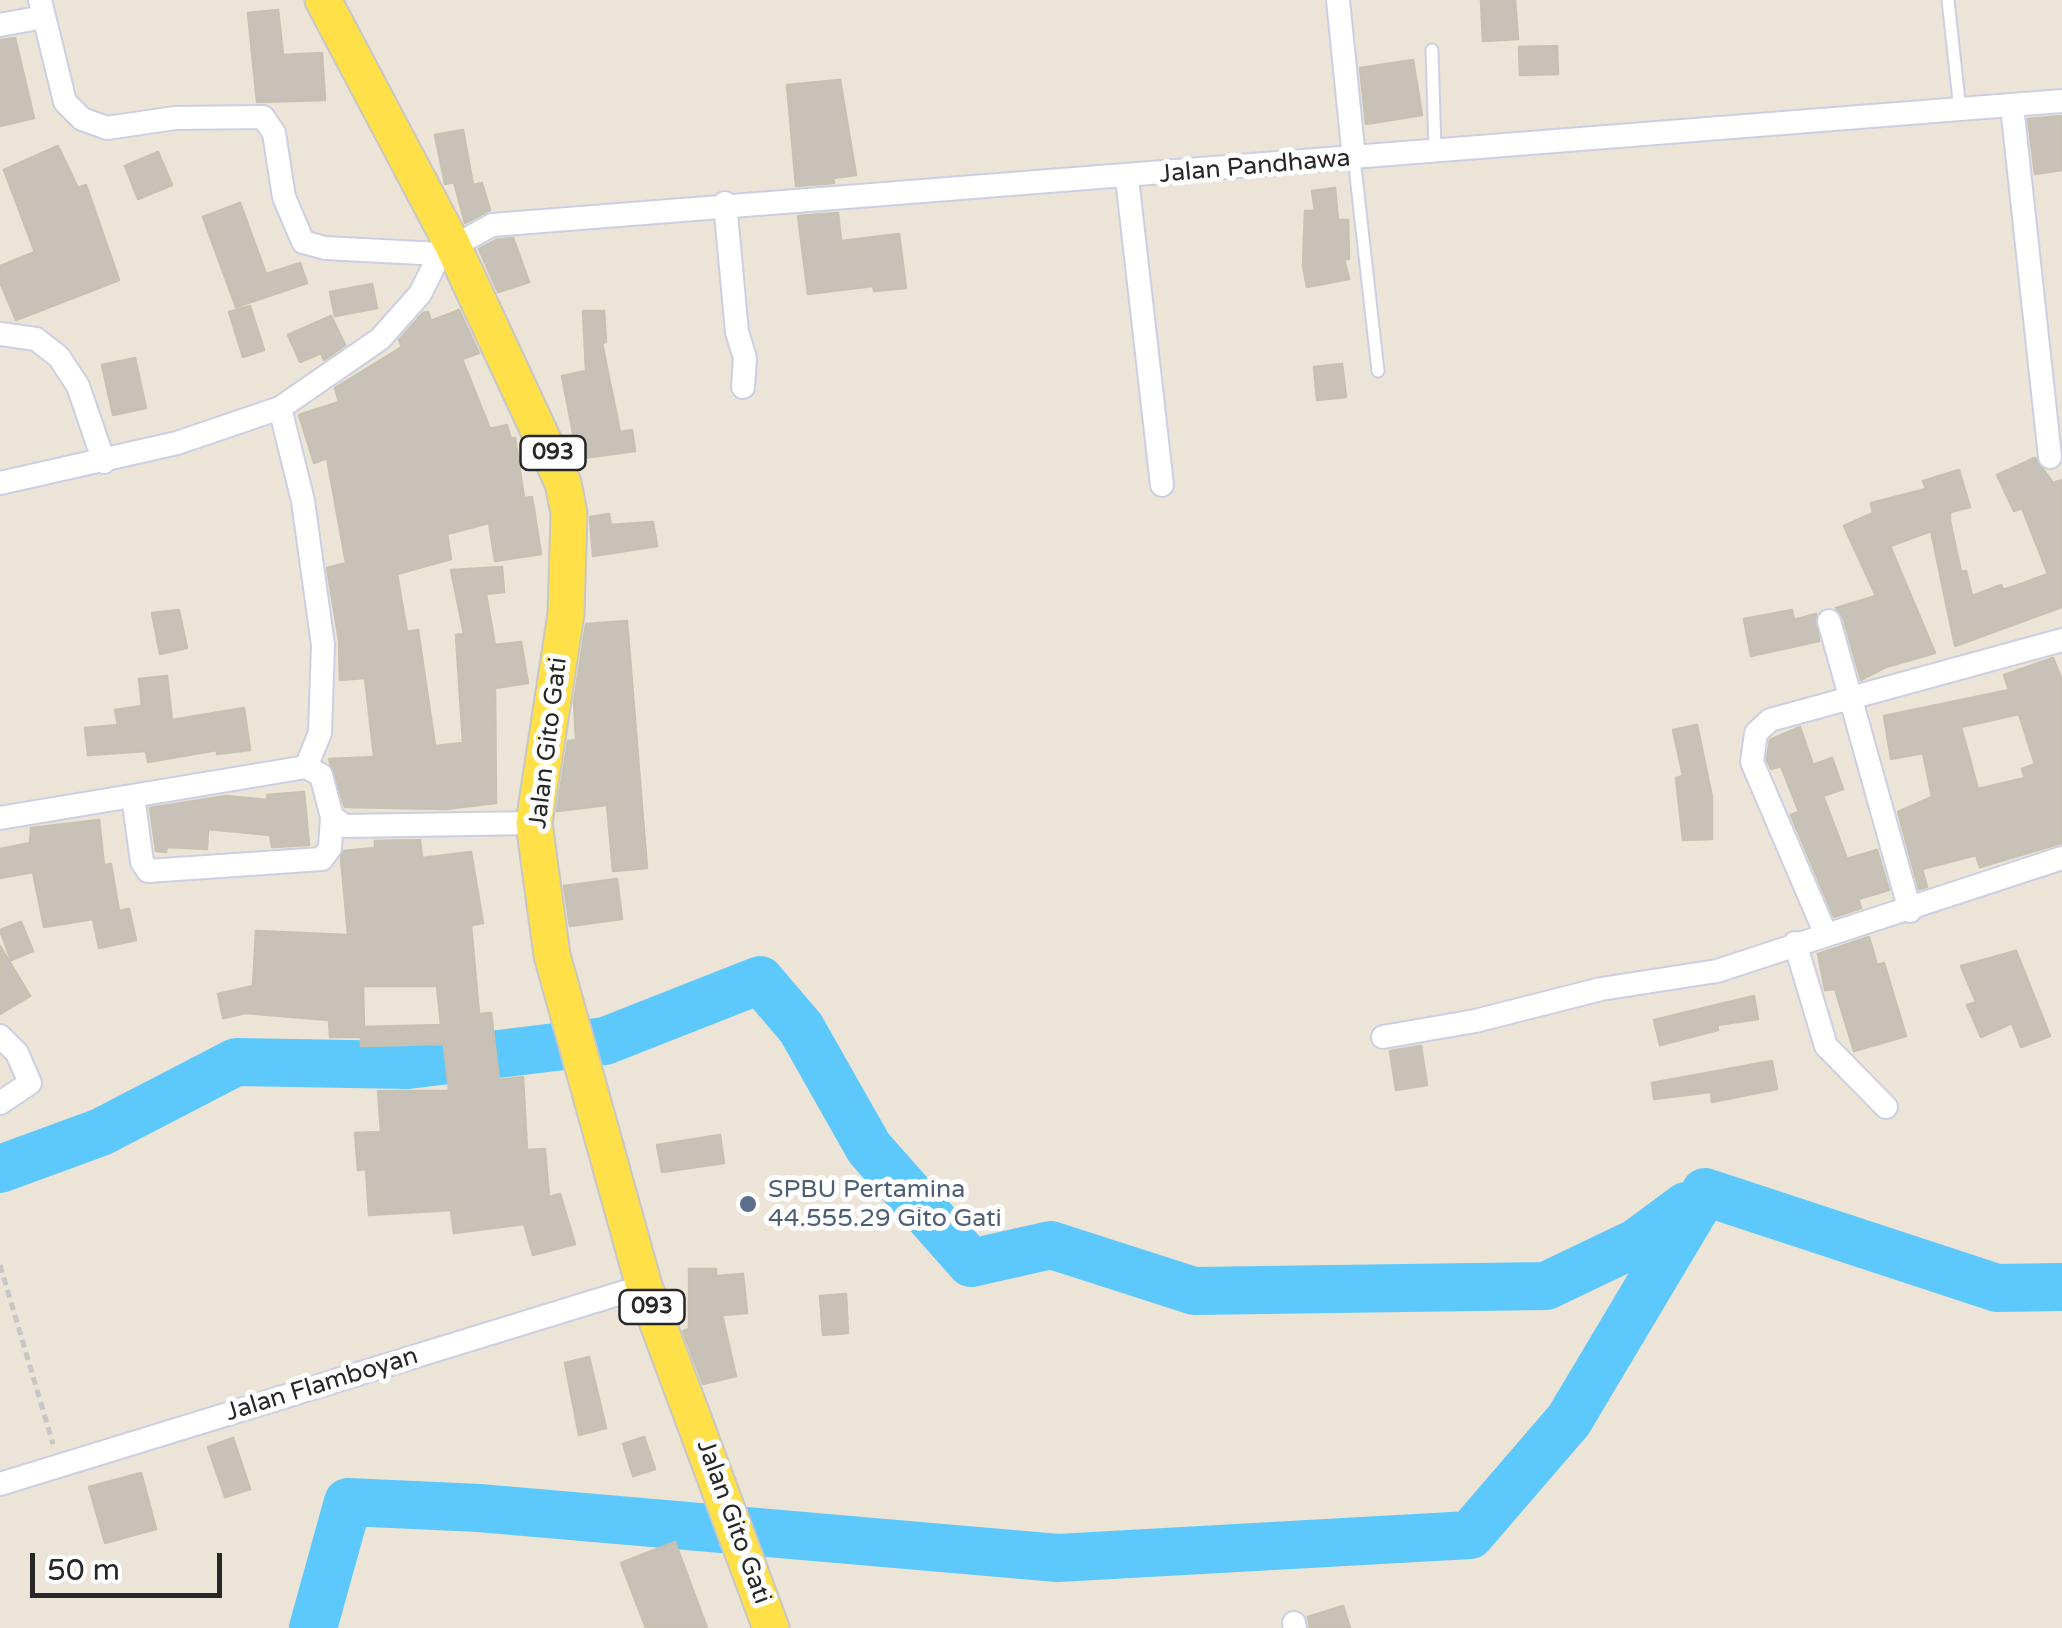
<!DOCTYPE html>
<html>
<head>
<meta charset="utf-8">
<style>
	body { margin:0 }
	#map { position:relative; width:2062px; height:1628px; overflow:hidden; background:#ece4d7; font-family:"Varela Round",sans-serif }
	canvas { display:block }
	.scale { position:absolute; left:30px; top:1553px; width:192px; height:45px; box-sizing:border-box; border:5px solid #272727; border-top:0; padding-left:12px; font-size:30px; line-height:35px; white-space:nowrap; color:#272727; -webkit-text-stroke:8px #fff; paint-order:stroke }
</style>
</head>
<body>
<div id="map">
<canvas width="2062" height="1628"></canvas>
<div class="scale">50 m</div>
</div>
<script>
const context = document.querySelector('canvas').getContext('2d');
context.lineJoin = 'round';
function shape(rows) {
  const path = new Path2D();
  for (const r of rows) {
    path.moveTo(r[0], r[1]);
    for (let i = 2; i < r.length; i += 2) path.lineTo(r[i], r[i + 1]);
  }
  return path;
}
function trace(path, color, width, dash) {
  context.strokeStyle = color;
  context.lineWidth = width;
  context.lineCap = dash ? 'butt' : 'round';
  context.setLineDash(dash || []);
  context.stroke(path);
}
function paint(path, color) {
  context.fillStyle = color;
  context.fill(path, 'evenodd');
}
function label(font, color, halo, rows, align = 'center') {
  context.font = font + ' "Varela Round",sans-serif';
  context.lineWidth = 10;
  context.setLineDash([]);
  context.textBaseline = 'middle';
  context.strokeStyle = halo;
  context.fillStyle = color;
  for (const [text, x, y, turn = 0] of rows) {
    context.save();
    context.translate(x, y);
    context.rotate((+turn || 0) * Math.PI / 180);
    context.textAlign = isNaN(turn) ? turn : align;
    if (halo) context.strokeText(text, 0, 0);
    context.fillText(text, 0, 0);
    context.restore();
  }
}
trace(shape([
	[0,1169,101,1132,236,1062,408,1065,605,1041,760,980,801,1028,869,1148,971,1263,1051,1245,1194,1291,1546,1286,1636,1243,1686,1206],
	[313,1628,348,1502,479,1508,1058,1558,1470,1535,1569,1420,1705,1192,1997,1288,2062,1287]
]), '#5cc8fc', 48);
const building = shape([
	[1481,0,1515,0,1518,39,1483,41,1481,0],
	[278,10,283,55,322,53,325,100,257,102,248,13,278,10],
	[15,38,34,118,0,126,0,40,15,38],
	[1557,46,1558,74,1520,75,1519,47,1557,46],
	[1413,60,1422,115,1366,124,1360,68,1413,60],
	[840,80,856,175,833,178,834,183,796,186,787,85,840,80],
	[2062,116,2062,170,2035,174,2028,119,2062,116],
	[463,130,473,185,482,183,490,210,465,223,454,182,445,184,435,135,463,130],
	[58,146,78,188,86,185,119,280,16,320,0,282,0,266,35,252,4,170,58,146],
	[158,152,172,185,138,199,125,166,158,152],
	[1335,188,1338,220,1348,220,1349,259,1344,259,1349,279,1307,287,1303,266,1305,211,1315,211,1312,191,1335,188],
	[240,203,266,274,300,263,307,283,236,307,203,217,240,203],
	[838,213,841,241,899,234,906,288,874,291,873,286,808,294,798,216,838,213],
	[513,238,529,282,498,292,479,249,496,240,513,238],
	[372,284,377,308,335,316,330,292,372,284],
	[250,306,264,350,243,357,229,312,250,306],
	[459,310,479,353,462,359,490,429,507,425,511,439,515,438,524,498,532,497,541,554,495,561,489,523,447,534,451,559,397,574,407,632,418,630,435,746,463,743,456,635,464,634,451,570,502,567,504,592,486,594,495,645,521,642,528,683,495,688,496,803,445,809,345,807,329,759,374,757,365,678,340,680,339,640,327,568,346,563,327,458,314,463,299,415,339,402,335,388,402,347,399,340,423,313,428,312,431,321,459,310],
	[583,311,604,311,606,342,602,343,620,432,632,430,635,451,575,459,572,452,570,439,574,438,562,376,586,371,583,311],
	[331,316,345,345,324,360,321,353,300,362,288,335,331,316],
	[135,358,146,408,113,415,102,365,135,358],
	[1342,364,1346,397,1317,400,1314,367,1342,364],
	[2035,458,2053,483,2062,480,2062,607,1955,646,1931,531,1890,546,1935,653,1886,667,1861,680,1843,617,1836,608,1876,596,1844,526,1873,513,1871,503,1926,489,1923,481,1959,470,1970,507,1950,512,1950,521,1961,572,1966,571,1972,596,2001,585,2003,590,2024,583,2048,574,2022,508,2014,511,1997,475,2035,458],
	[609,514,611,525,653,522,657,546,593,556,590,517,609,514],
	[179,610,187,648,160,654,152,613,179,610],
	[1792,610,1794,620,1816,614,1819,641,1751,656,1744,619,1792,610],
	[627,621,647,868,613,871,607,805,557,811,568,741,576,740,574,702,586,624,627,621],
	[2053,658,2062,680,2062,843,1980,867,1976,855,1922,869,1927,887,1919,889,1898,812,1932,797,1923,753,1891,759,1884,716,2009,690,2004,675,2053,658],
	[2019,714,2035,764,2022,769,2025,778,1978,789,1961,727,2019,714],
	[167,676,172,720,244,708,250,750,217,754,217,750,148,762,146,751,88,755,85,728,118,725,115,710,142,706,139,679,167,676],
	[1697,725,1712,797,1712,839,1683,840,1676,778,1683,776,1673,730,1697,725],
	[1800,727,1813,765,1832,758,1843,789,1823,796,1847,859,1877,850,1889,890,1858,899,1861,908,1834,917,1791,815,1799,812,1781,766,1771,769,1767,760,1770,740,1800,727],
	[304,792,309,845,272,847,270,835,208,829,207,849,167,847,166,852,156,851,150,808,226,796,268,800,267,795,304,792],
	[99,820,104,865,111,864,119,911,129,909,136,940,99,948,93,919,44,927,33,872,0,878,0,849,30,843,31,828,99,820],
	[420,840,422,858,471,852,483,923,471,925,479,1014,491,1013,499,1080,523,1077,527,1150,545,1149,549,1197,560,1194,575,1244,533,1255,524,1224,454,1233,451,1210,369,1215,366,1169,358,1170,355,1133,381,1132,378,1091,449,1091,444,1044,361,1046,361,1037,330,1037,329,1020,246,1013,223,1018,218,994,253,986,256,931,348,935,341,858,344,851,375,848,375,841,420,840],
	[363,986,437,986,441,1025,364,1027,363,986],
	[617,879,622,919,570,926,564,886,617,879],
	[21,922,33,951,11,960,0,930,21,922],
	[1869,937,1877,965,1884,963,1906,1036,1854,1051,1835,989,1825,990,1818,954,1869,937],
	[0,946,30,996,0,1014,0,946],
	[2016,951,2050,1036,2021,1047,2012,1023,1981,1037,1967,1005,1976,1002,1961,966,2016,951],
	[1754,996,1758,1019,1717,1025,1718,1030,1660,1045,1654,1020,1754,996],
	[1421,1046,1427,1085,1396,1090,1390,1051,1421,1046],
	[1772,1061,1777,1089,1712,1102,1711,1092,1654,1099,1652,1083,1772,1061],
	[720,1135,724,1163,662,1172,657,1145,720,1135],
	[689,1269,716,1269,716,1276,743,1274,747,1313,722,1315,736,1376,703,1384,683,1331,689,1329,689,1269],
	[846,1294,848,1333,823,1335,820,1296,846,1294],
	[589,1357,606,1428,579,1435,565,1363,589,1357],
	[644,1437,655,1469,633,1476,623,1444,644,1437],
	[233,1438,250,1489,225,1497,208,1447,233,1438],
	[141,1473,156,1529,105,1543,89,1487,141,1473],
	[675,1542,707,1628,646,1628,621,1563,675,1542],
	[1343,1606,1350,1628,1310,1628,1308,1617,1343,1606]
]);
paint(building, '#c7c1b7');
trace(building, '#c7c1b1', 2.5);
const service = shape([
	[1948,0,1960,110],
	[1432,50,1435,150],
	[1354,158,1378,371]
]);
const minor = shape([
	[40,0,65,102,82,119,107,128,175,118,263,117,274,133,284,197,303,242,325,248,440,254],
	[1338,0,1354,158],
	[0,25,43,17],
	[2012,106,2050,457],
	[1127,178,1162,485],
	[725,203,737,332,745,358,743,387],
	[0,334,36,339,59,357,78,386,104,462],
	[280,408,303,501,323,645,320,733,306,767],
	[0,483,177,443,280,408,380,339,420,294,440,254,492,225,2062,101],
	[1829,621,1910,911],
	[133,796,142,862,148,871,322,859,330,848,332,817],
	[0,818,306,767,321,775,332,817,345,826,534,823],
	[1826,935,1752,762,1756,733,1770,720,2062,640],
	[1795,943,1826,1046,1886,1107],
	[0,1036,17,1053,30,1083,0,1103],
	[1383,1037,1475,1021,1601,989,1717,971,2062,858],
	[0,1484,644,1286],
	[1294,1623,1295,1628]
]);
const primary = shape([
	[323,0,452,244,563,483,569,513,566,614,534,823,552,955,644,1286,771,1628]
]);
trace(service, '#cccfe3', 15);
trace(minor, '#cccfe3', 26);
trace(primary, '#c7c7c7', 39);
trace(shape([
	[0,1265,53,1444]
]), '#c7c7c7', 5, [8, 5]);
trace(service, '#fff', 11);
trace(minor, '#fff', 22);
trace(primary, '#ffe049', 35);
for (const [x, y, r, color] of [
	[748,1204,10,"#5c6f8a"]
]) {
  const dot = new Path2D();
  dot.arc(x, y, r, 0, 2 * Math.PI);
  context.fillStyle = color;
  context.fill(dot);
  trace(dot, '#fff', 4);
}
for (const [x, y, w] of [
	[553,453,65],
	[652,1307,65]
]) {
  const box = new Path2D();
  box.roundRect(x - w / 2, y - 17, w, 34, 8);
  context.fillStyle = '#fff';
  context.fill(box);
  trace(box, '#272727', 2.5);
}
label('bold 22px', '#272727', null, [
	["093",553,453],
	["093",652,1307]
]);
label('25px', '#272727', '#fff', [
	["Jalan Pandhawa",1255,167,-5],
	["Jalan Gito Gati",549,743,-83],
	["Jalan Flamboyan",322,1385,-17],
	["Jalan Gito Gati",733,1522,70]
]);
label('25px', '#4e5e75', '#fff', [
	["SPBU Pertamina",768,1190],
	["44.555.29 Gito Gati",768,1219]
], 'left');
</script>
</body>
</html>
